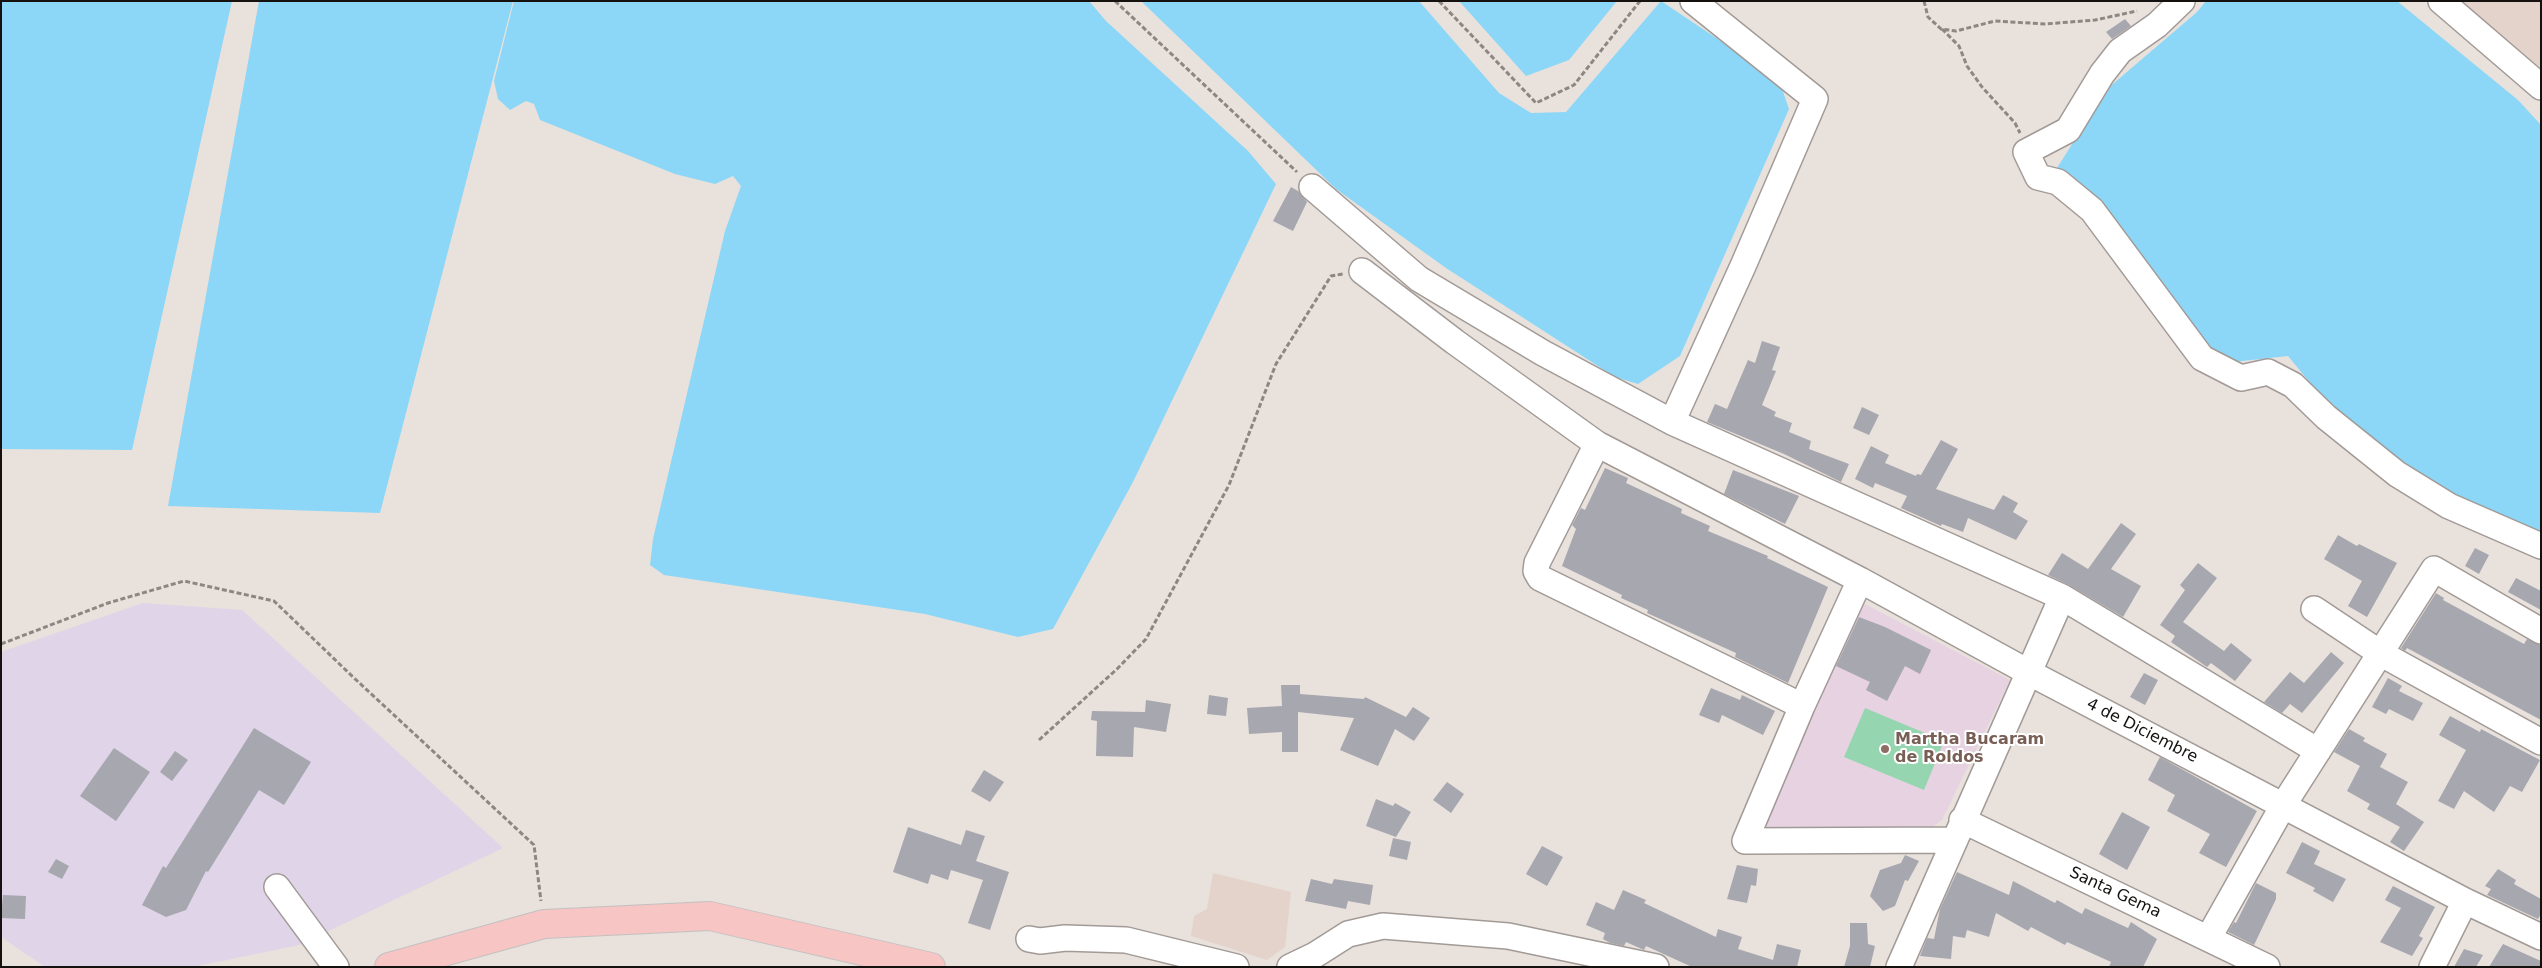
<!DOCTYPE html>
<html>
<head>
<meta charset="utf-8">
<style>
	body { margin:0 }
	#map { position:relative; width:2542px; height:968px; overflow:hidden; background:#e9e1dc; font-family:"DejaVu Sans",sans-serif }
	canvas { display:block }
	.frame { position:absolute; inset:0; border:2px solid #14110f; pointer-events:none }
</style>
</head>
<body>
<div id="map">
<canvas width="2542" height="968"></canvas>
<div class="frame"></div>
</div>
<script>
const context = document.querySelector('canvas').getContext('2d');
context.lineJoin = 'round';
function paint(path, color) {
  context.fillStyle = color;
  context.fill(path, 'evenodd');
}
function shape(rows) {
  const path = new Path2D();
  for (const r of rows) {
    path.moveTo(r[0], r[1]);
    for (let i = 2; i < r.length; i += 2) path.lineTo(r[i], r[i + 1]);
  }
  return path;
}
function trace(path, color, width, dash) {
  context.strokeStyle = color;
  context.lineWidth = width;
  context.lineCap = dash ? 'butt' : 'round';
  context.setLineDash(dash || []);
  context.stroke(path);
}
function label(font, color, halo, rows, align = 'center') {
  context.font = font + ' "DejaVu Sans",sans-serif';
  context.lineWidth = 4;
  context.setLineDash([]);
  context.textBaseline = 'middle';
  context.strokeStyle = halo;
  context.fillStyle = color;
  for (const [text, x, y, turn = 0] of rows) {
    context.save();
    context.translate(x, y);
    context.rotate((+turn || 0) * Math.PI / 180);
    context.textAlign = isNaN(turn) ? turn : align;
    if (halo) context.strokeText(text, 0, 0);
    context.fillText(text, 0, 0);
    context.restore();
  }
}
paint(shape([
	[143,603,242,610,503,848,299,945,193,967,45,967,1,937,1,652]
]), '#dfd4e8');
paint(shape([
	[2450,1,2541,1,2541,74],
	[1213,873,1291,892,1285,947,1267,960,1191,936,1194,916,1207,909]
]), '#e3d3cb');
paint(shape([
	[1859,601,2010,680,1942,820,1929,829,1768,832,1764,818]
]), '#e6d2e1');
paint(shape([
	[1865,708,1944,741,1924,790,1844,757]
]), '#95d6b0');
paint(shape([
	[1,1,232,1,132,450,1,449],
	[259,1,513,1,380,513,168,506],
	[514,1,1089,1,1106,21,1248,151,1276,184,1133,482,1053,629,1018,637,925,614,664,575,650,565,653,539,725,231,741,186,733,176,715,184,675,174,540,120,534,104,526,101,510,110,498,99,494,81],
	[1141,1,1419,1,1499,93,1531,113,1566,112,1661,1,1779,80,1789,109,1680,356,1638,384,1615,377,1446,268,1336,189],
	[1459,1,1617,1,1569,60,1526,76],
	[2206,1,2397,1,2518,100,2541,125,2541,535,2434,489,2330,407,2288,356,2224,363,2169,308,2097,206,2057,168,2107,89,2197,12]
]), '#8cd7f7');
paint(shape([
	[2125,19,2131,26,2112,39,2106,32],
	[1291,187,1298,191,1307,202,1293,231,1273,221],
	[1762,341,1780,347,1772,370,1776,371,1762,405,1776,412,1774,416,1792,423,1789,432,1811,441,1809,449,1849,464,1841,482,1784,454,1707,422,1715,404,1727,409,1748,360,1755,363],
	[1862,407,1879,415,1869,435,1853,428],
	[1941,440,1958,449,1936,489,1994,510,2003,495,2018,503,2013,512,2028,521,2016,540,1968,518,1963,532,1942,524,1941,526,1901,508,1907,496,1875,483,1873,488,1855,479,1871,446,1889,455,1885,463,1916,476,1917,474,1921,475],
	[1605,468,1628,478,1626,483,1682,509,1681,513,1710,526,1708,531,1768,556,1767,558,1828,587,1788,683,1735,657,1736,653,1647,613,1648,610,1621,598,1622,595,1562,566,1576,529,1572,525,1581,508,1585,510],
	[1733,470,1799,496,1785,524,1724,494],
	[2121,523,2136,534,2111,569,2141,586,2123,617,2069,585,2048,575,2062,553,2088,569],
	[2338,535,2357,546,2359,544,2397,563,2367,617,2348,606,2362,581,2324,559],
	[2475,548,2489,555,2479,574,2465,566],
	[2198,563,2217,578,2183,622,2224,651,2231,643,2252,660,2235,681,2211,663,2207,667,2171,642,2175,636,2160,625,2185,590,2180,585],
	[2516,578,2541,591,2541,610,2508,592],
	[2436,593,2444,598,2443,600,2524,644,2527,639,2541,645,2541,720,2407,648,2405,651,2401,648],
	[1859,617,1885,627,1931,650,1920,674,1905,666,1887,701,1866,690,1870,682,1836,666],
	[2331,652,2344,663,2302,713,2290,704,2282,713,2264,702,2290,672,2304,683],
	[2144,673,2158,680,2145,705,2130,697],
	[2388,678,2402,686,2399,691,2423,703,2413,721,2389,709,2386,714,2372,707],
	[1281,685,1300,685,1300,694,1364,699,1365,697,1406,717,1413,707,1430,718,1414,741,1395,729,1378,766,1340,750,1354,718,1298,712,1298,752,1282,752,1282,732,1249,734,1247,708,1282,706],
	[1711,688,1740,700,1742,695,1775,711,1763,735,1722,715,1719,723,1699,715],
	[1209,695,1228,698,1226,716,1207,714],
	[1146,700,1171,704,1166,732,1134,727,1133,757,1096,756,1097,721,1091,720,1092,711,1145,712],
	[2450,716,2480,732,2481,729,2540,760,2522,792,2510,786,2494,812,2464,791,2454,809,2438,801,2466,750,2439,735],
	[254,728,311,762,284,805,259,790,208,872,206,871,186,910,166,917,142,905,163,866,166,868],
	[2349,729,2365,738,2363,741,2387,754,2380,767,2408,782,2396,804,2424,822,2404,851,2390,842,2400,827,2367,809,2370,804,2347,791,2360,766,2334,752],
	[114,748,150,772,116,821,80,796],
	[175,751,188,760,172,781,160,772],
	[2160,757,2257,811,2226,867,2199,853,2210,834,2167,811,2175,795,2148,780],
	[984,770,1004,782,990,802,971,791],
	[1447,782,1464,794,1451,813,1433,800],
	[1376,799,1393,806,1395,803,1411,812,1396,837,1366,826],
	[2122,812,2150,827,2127,870,2099,854],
	[908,827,961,845,966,830,985,836,976,861,1009,872,990,930,968,923,983,880,951,870,948,880,931,874,928,884,893,872],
	[1393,838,1411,842,1407,860,1389,856],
	[2302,842,2320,851,2314,864,2346,879,2333,902,2313,891,2315,888,2286,873],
	[1542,846,1563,857,1547,886,1526,874],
	[1905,855,1919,861,1908,881,1905,880,1895,906,1883,911,1870,896,1880,870,1901,863],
	[56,859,69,866,62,879,48,872],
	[1737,865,1758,869,1756,886,1751,885,1747,903,1727,899],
	[2498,869,2516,880,2514,884,2541,899,2541,914,2538,919,2487,895,2491,889,2485,886],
	[1957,872,2009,895,2013,881,2055,903,2057,900,2082,914,2085,908,2128,928,2131,922,2157,939,2143,967,2109,967,2111,962,2067,942,2065,945,2031,927,2028,931,1996,913,1989,937,1967,930,1965,938,1953,936,1951,959,1920,956,1927,938,1934,939,1940,909],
	[1311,879,1332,884,1334,879,1373,885,1370,905,1348,901,1346,909,1305,901],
	[2256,883,2276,893,2276,899,2254,945,2228,932,2234,922,2236,923],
	[2393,886,2435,907,2419,936,2423,938,2412,956,2380,942,2401,908,2385,900],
	[1623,890,1646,900,1644,903,1716,937,1718,929,1742,937,1738,949,1773,960,1777,944,1801,950,1797,967,1692,967,1646,946,1644,950,1626,942,1624,946,1610,943,1603,939,1605,933,1586,925,1596,902,1614,910],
	[3,895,26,896,25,919,1,918],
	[1850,923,1867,923,1868,944,1875,946,1870,967,1844,967,1850,946],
	[2503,944,2541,961,2541,967,2489,967],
	[2464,949,2483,955,2476,967,2454,967]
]), '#a7a7af');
const minor = shape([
	[2182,1,2157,25,2120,51,2102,74,2068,130,2026,152,2038,177,2058,182,2092,210,2202,358,2241,378,2268,372,2293,385,2326,417,2397,474,2449,506,2541,546],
	[2441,1,2541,87],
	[1312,187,1419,279,1543,353,1672,422,1743,266,1815,99,1693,1],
	[1362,271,1455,342,1597,444,1860,580,2028,672,2465,901,2541,937],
	[1672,422,2062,597,2318,751],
	[1597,444,1537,563,1536,571,1540,578,1802,706],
	[1860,580,1802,706,1745,841,1955,840],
	[2314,609,2380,653,2541,742],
	[1962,820,2267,967],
	[277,887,336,967],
	[2209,937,2284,804,2434,569,2541,631],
	[1029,939,1040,941,1065,938,1126,940,1236,967],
	[1290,967,1315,955,1348,934,1383,926,1508,936,1656,967],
	[1899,967,2062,597],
	[2432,967,2465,901]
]);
const major = shape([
	[389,967,544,924,710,916,931,967]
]);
trace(minor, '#a29a96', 28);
trace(major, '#c2c1c1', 30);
trace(shape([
	[1115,1,1297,172],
	[1439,1,1536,103,1574,85,1640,1],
	[1924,1,1928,17,1941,29,1956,31,1995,21,2045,24,2095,20,2137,11],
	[1942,29,1959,46,1967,66,1982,87,2015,123,2020,133],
	[1,644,108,603,184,581,274,601,353,677,534,845,541,901],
	[1039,740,1117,669,1146,639,1229,485,1276,364,1331,276,1343,274]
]), '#8d8784', 3, [5, 2.5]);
trace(minor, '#fff', 25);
trace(major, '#f7c5c3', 28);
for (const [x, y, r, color] of [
	[1885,749,5,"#8d6e63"]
]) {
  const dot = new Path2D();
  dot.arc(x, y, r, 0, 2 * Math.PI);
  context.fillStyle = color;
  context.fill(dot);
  trace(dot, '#fff', 2);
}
label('16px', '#14110f', '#fff', [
	["4 de Diciembre",2142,731,27],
	["Santa Gema",2115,893,25]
]);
label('bold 16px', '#785e54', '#fff', [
	["Martha Bucaram",1895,740],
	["de Roldos",1895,758]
], 'left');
</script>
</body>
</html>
